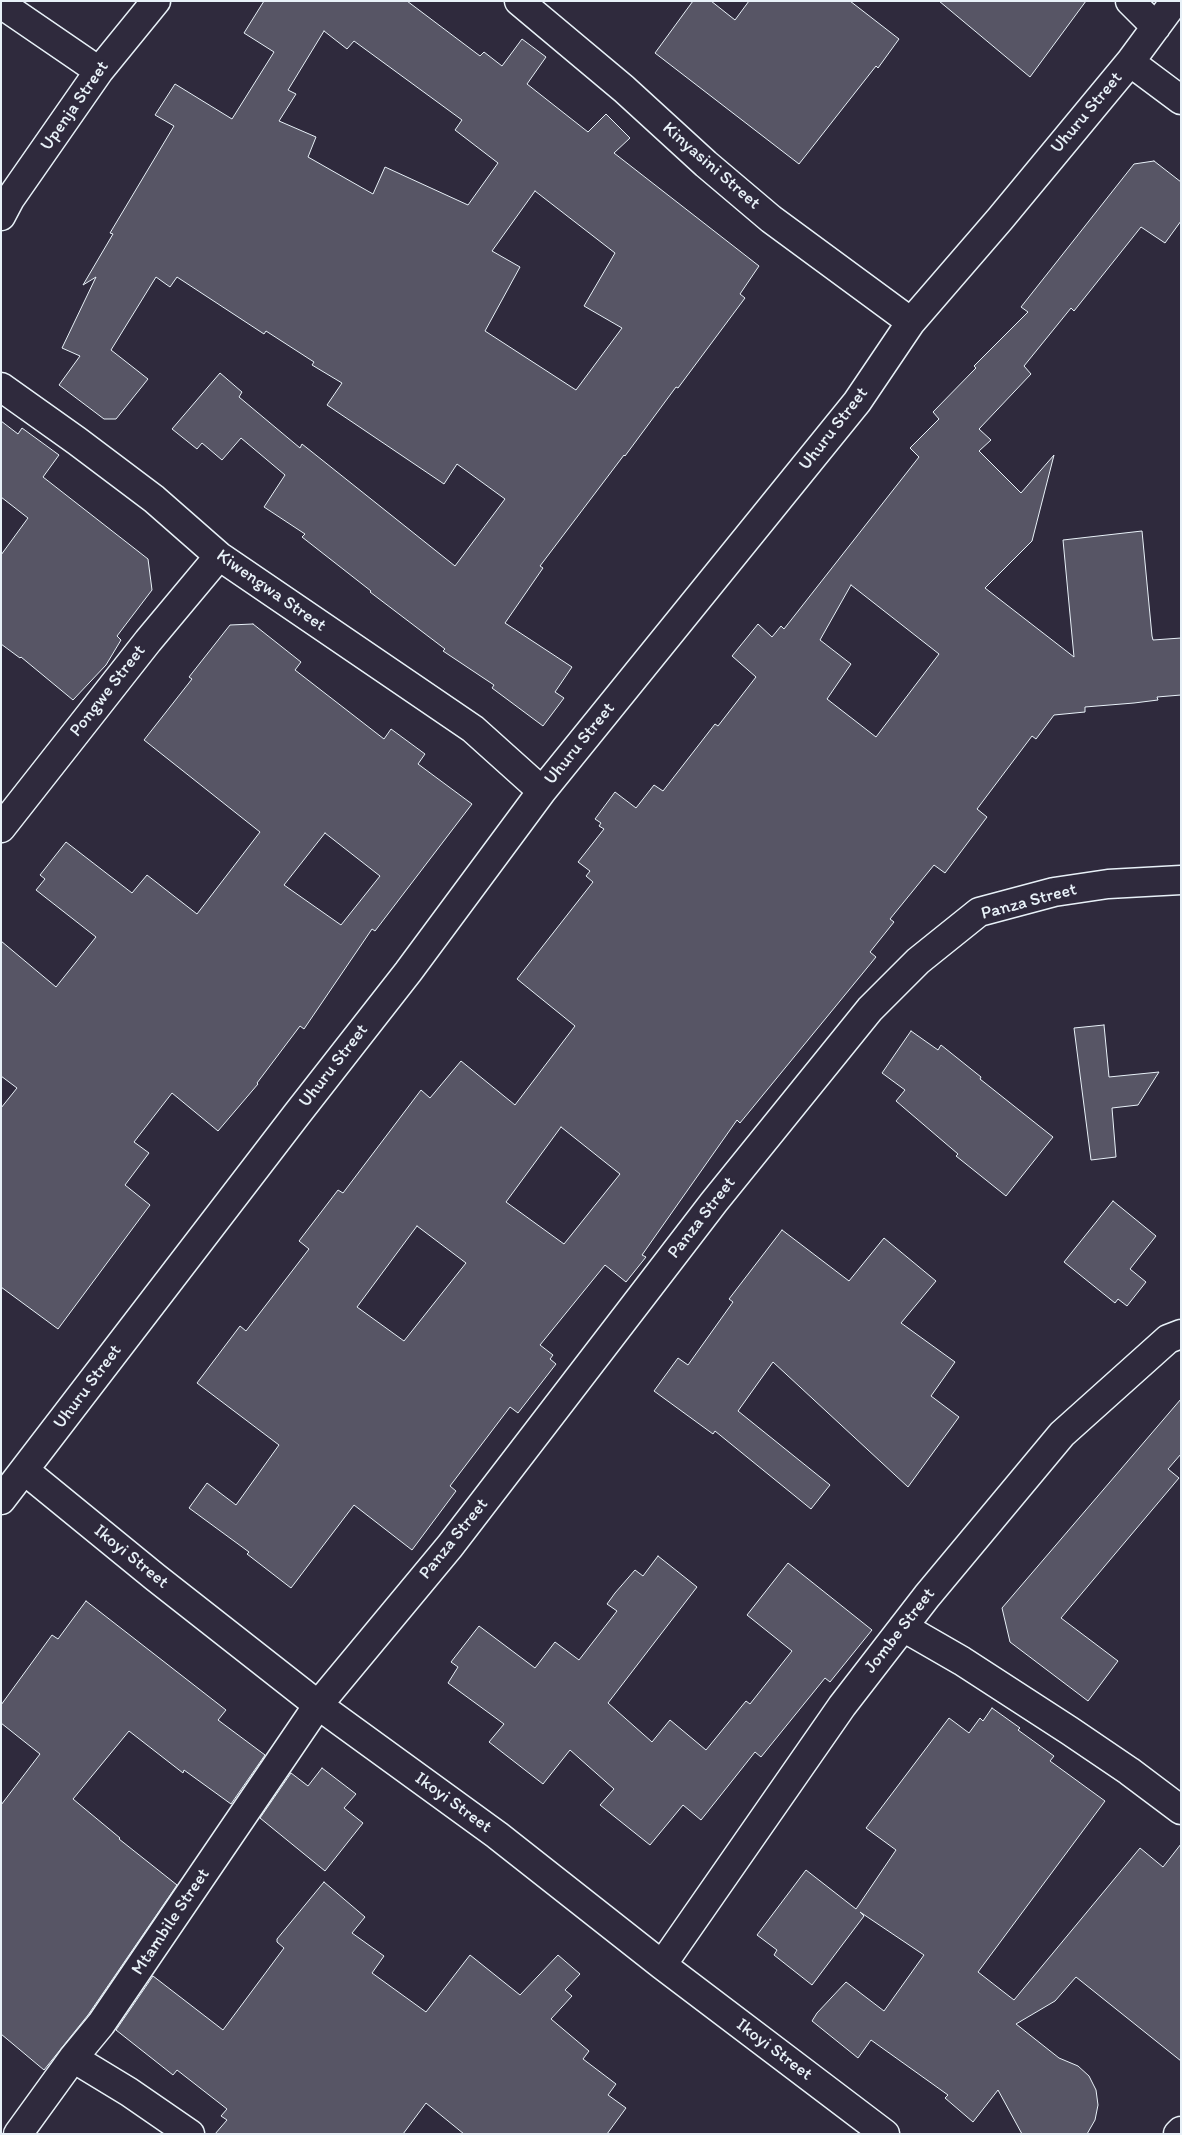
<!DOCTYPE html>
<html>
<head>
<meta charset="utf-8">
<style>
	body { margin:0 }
	#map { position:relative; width:1182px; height:2135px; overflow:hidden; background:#2f2a3d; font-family:Itim,sans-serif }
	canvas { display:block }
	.frame { position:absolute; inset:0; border:2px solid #e8f1f8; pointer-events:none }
</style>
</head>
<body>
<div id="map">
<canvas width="1182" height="2135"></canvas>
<div class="frame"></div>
</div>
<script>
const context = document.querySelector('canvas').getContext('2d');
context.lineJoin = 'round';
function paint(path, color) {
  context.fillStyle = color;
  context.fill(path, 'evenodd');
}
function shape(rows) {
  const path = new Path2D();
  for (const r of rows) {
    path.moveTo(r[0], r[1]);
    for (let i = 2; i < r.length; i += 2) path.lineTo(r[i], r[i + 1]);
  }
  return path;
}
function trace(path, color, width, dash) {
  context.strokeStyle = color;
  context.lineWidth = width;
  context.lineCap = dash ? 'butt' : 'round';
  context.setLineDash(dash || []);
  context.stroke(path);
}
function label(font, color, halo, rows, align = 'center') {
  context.font = font + ' Itim,sans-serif';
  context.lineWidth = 5;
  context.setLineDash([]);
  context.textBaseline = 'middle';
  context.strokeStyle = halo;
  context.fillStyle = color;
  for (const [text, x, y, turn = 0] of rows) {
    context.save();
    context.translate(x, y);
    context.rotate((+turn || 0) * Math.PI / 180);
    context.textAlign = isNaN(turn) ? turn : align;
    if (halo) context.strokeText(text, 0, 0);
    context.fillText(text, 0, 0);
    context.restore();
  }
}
const building = shape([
	[264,1,407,1,480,56,484,52,502,66,522,39,546,57,527,84,588,132,606,114,630,138,614,153,759,266,740,294,745,298,678,388,676,387,625,456,624,455,540,566,543,568,505,623,572,667,555,692,564,698,543,726,492,688,494,685,443,651,445,649,370,592,371,591,302,537,305,534,264,507,285,475,241,438,222,460,202,443,197,449,172,429,220,373,242,392,239,397,300,448,302,444,455,566,505,499,457,464,444,484,327,405,342,383,312,365,314,362,266,331,264,334,177,277,170,287,156,277,111,350,148,379,116,419,104,419,59,385,80,356,62,348,96,277,83,285,113,234,110,233,174,126,155,115,175,84,232,119,274,52,244,33,264,1],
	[324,31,347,49,354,41,462,120,455,130,498,163,468,205,385,167,373,194,308,157,316,137,279,121,296,94,288,90,324,31],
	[535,191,615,253,584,306,622,328,576,390,485,331,520,267,492,251,535,191],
	[693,1,711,1,735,20,749,1,850,1,899,39,878,68,876,66,799,164,655,53,693,1],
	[939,1,1086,1,1030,77,939,1],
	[1154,161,1181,182,1181,221,1165,243,1141,227,1074,311,1071,308,1024,366,1031,374,979,429,991,440,979,451,1021,493,1054,455,1032,541,985,588,1074,657,1063,540,1142,531,1152,636,1153,640,1181,638,1181,695,1157,697,1158,700,1134,703,1085,707,1085,712,1054,715,1036,739,1032,736,977,809,987,817,945,873,934,865,890,919,894,922,870,952,876,957,740,1123,737,1120,642,1255,646,1257,626,1282,605,1265,540,1345,553,1355,550,1359,556,1364,518,1413,510,1407,450,1486,456,1491,412,1550,354,1505,291,1588,247,1554,249,1552,189,1508,207,1483,236,1505,279,1445,197,1383,240,1326,246,1331,309,1249,299,1241,338,1190,343,1193,421,1090,430,1098,461,1061,515,1105,575,1026,517,979,593,882,586,876,590,871,578,862,604,829,599,826,601,823,595,819,615,792,636,808,654,785,663,791,715,724,718,726,756,677,732,656,758,624,772,637,781,626,784,629,919,457,910,448,939,419,933,412,976,368,974,366,1028,312,1021,307,1134,164,1154,161],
	[851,585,939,654,876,737,827,699,851,664,820,640,851,585],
	[561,1127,620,1174,564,1244,506,1202,561,1127],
	[417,1226,466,1263,404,1341,357,1307,417,1226],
	[1,421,18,434,22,428,59,455,43,477,148,559,152,590,117,636,121,640,106,665,73,700,21,657,20,658,1,644,1,555,28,518,1,497,1,421],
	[253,624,301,662,295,670,384,739,391,729,425,754,418,764,472,804,375,931,372,929,304,1029,300,1026,257,1083,258,1084,218,1131,172,1093,134,1142,149,1153,125,1185,150,1205,58,1329,1,1287,1,1108,17,1088,1,1076,1,941,56,987,96,937,36,890,45,879,40,875,66,842,132,893,147,875,197,914,260,832,144,740,192,679,189,677,230,625,253,624],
	[325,833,380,876,341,925,284,885,325,833],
	[1104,1025,1109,1077,1159,1072,1138,1105,1112,1108,1116,1157,1091,1160,1074,1028,1104,1025],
	[911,1031,938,1050,941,1045,981,1077,980,1079,1053,1137,1006,1196,956,1156,958,1154,896,1101,905,1090,882,1073,911,1031],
	[1113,1201,1156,1236,1130,1269,1146,1282,1127,1306,1118,1299,1115,1303,1064,1262,1113,1201],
	[782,1230,849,1281,884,1238,936,1281,901,1323,955,1362,931,1396,959,1417,908,1487,773,1362,738,1411,830,1485,811,1509,715,1431,713,1434,654,1391,678,1358,688,1365,733,1302,729,1299,782,1230],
	[1181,1399,1181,1454,1168,1469,1179,1478,1061,1618,1118,1661,1088,1701,1010,1642,1002,1608,1181,1399],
	[658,1556,697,1587,608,1703,652,1742,670,1720,706,1750,746,1701,750,1704,792,1651,747,1615,788,1563,872,1630,830,1682,825,1678,761,1757,755,1752,701,1820,683,1805,650,1845,600,1805,614,1789,570,1750,543,1784,489,1742,504,1724,448,1683,458,1667,451,1662,479,1626,535,1668,555,1642,579,1660,617,1611,607,1604,615,1593,635,1570,643,1576,658,1556],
	[86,1601,226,1710,218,1720,265,1755,231,1804,184,1770,183,1773,129,1731,73,1799,120,1838,119,1839,177,1885,88,2015,44,2070,1,2034,1,1805,40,1754,1,1723,1,1705,52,1635,58,1639,86,1601],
	[992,1708,1020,1728,1018,1730,1054,1756,1050,1761,1105,1801,978,1972,1014,2000,1140,1848,1163,1867,1181,1844,1181,2061,1076,1977,1055,2001,1016,2024,1059,2058,1078,2066,1089,2076,1096,2090,1098,2105,1095,2120,1087,2134,1022,2134,998,2090,973,2122,945,2098,948,2095,871,2040,858,2058,812,2021,817,2013,846,1982,884,2011,924,1955,860,1912,864,1916,812,1985,774,1955,777,1950,757,1935,806,1870,856,1909,896,1850,866,1828,949,1718,969,1733,980,1718,983,1721,992,1708],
	[322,1768,356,1794,344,1808,363,1823,325,1871,260,1818,291,1773,308,1786,322,1768],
	[324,1882,365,1917,352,1933,384,1956,372,1973,426,2012,470,1955,520,1995,558,1955,580,1974,565,1990,572,1996,551,2019,589,2051,583,2059,616,2084,608,2095,626,2108,607,2134,464,2134,426,2103,403,2134,215,2134,227,2120,221,2116,227,2109,177,2070,173,2075,116,2030,153,1976,223,2030,284,1948,277,1942,277,1939,324,1882]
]);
paint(building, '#575565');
trace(building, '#e8f1f8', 1);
const minor = shape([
	[519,1,624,89,706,164,771,219,911,322],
	[1130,1,1156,27],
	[1,4,99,71],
	[1130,62,1181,100],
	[1,216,10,199,99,71,156,1],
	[1,387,77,441,154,499,219,556,473,729,542,791],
	[1,828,148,641,219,556],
	[24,1470,155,1577,318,1705,497,1835,662,1965,885,2134],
	[1,1500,297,1114,408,972,542,791,857,402,911,322,1000,219,1130,62,1175,1],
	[903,1627,962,1661,1070,1731,1129,1771,1181,1810],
	[662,1965,842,1706,927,1596,1062,1434,1168,1339,1181,1334],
	[73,2058,129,2092,190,2134],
	[18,2134,73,2058,101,2024,318,1705,450,1546,714,1202,870,1009,918,961,979,912,1054,892,1108,884,1181,880],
	[1178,2134,1181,2131]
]);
trace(minor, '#e8f1f8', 31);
trace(minor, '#2f2a3d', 28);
label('18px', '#e8f1f8', '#2f2a3d', [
	["Upenja Street",75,106,-55],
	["Uhuru Street",1087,113,-50],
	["Kinyasini Street",711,166,41],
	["Uhuru Street",834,429,-52],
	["Kiwengwa Street",271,591,35],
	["Pongwe Street",108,691,-52],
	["Uhuru Street",580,744,-51],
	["Panza Street",1029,902,-15],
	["Uhuru Street",334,1066,-52],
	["Panza Street",702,1218,-52],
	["Uhuru Street",88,1387,-53],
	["Panza Street",454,1539,-51],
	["Ikoyi Street",131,1557,39],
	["Jombe Street",900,1631,-52],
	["Ikoyi Street",453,1803,36],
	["Mtambile Street",171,1922,-56],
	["Ikoyi Street",774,2050,37]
]);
</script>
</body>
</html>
